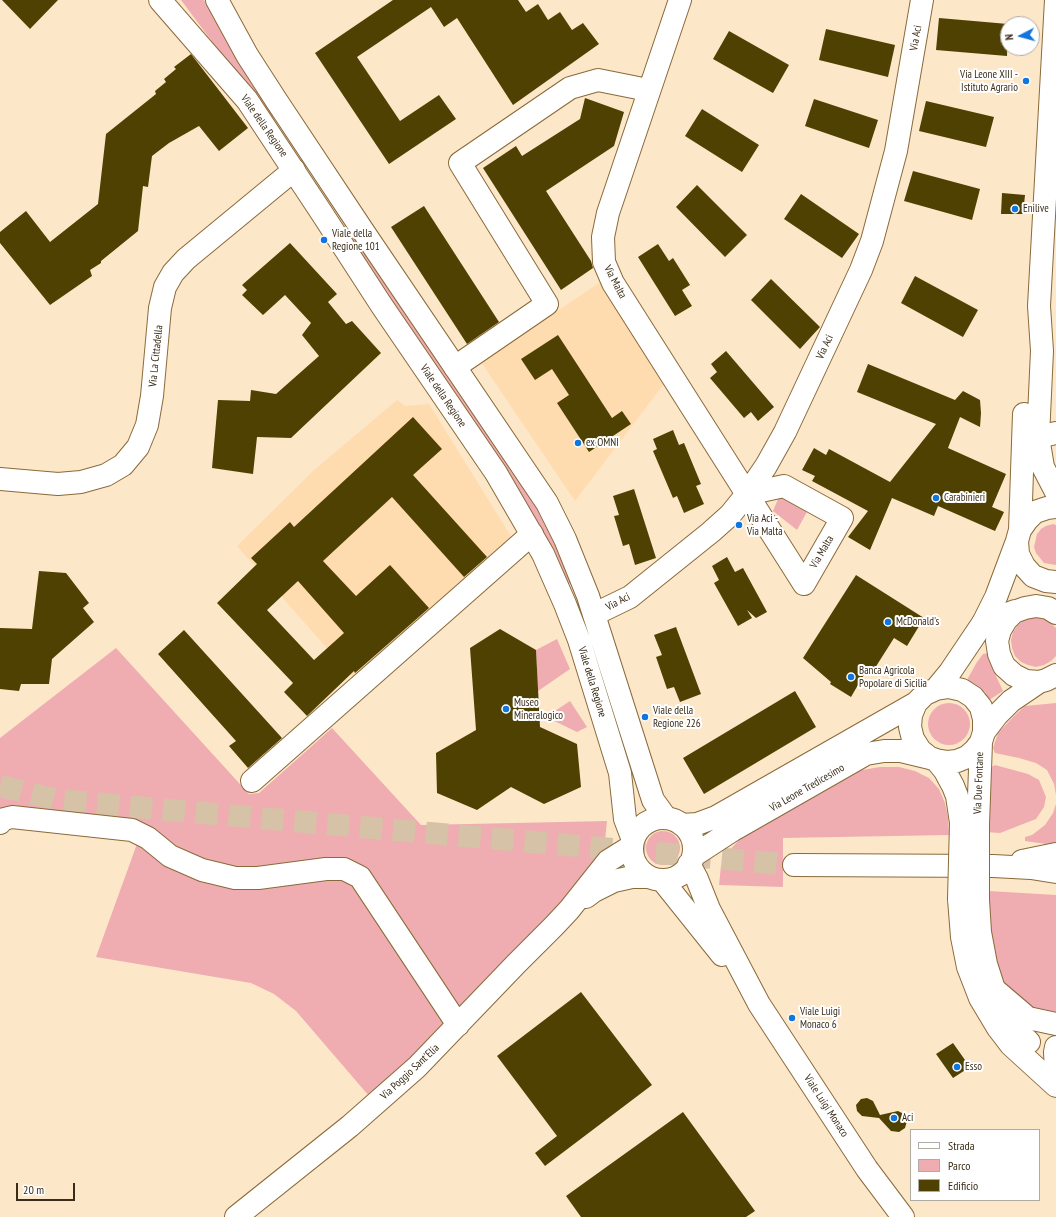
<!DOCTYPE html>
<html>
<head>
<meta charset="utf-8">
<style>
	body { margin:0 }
	#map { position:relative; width:1056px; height:1217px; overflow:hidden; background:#fde7c9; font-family:"PT Sans Narrow",sans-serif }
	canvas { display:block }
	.legend { position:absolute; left:910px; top:1129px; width:130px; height:72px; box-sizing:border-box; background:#fff; border:1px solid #b0aba3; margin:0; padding:5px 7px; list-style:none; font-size:12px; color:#3a2c18 }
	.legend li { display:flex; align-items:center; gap:8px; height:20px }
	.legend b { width:20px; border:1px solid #b0aba3 }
	.north { position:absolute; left:1000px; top:16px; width:40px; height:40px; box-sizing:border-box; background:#fff; border:1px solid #b0aba3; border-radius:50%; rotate:264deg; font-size:11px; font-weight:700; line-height:16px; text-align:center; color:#3a2c18 }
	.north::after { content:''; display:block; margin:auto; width:14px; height:18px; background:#1275dd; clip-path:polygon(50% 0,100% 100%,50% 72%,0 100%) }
	.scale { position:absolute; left:16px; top:1183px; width:59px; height:18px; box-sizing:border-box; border:2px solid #3a2c18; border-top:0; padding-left:5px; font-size:12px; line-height:14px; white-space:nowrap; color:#3a2c18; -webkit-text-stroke:3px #fff; paint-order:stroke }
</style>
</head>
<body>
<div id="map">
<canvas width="1056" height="1217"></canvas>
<ul class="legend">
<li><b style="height:5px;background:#fff"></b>Strada</li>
<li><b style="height:11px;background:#f0adb1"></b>Parco</li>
<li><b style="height:11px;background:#4f4102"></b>Edificio</li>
</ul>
<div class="north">N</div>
<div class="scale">20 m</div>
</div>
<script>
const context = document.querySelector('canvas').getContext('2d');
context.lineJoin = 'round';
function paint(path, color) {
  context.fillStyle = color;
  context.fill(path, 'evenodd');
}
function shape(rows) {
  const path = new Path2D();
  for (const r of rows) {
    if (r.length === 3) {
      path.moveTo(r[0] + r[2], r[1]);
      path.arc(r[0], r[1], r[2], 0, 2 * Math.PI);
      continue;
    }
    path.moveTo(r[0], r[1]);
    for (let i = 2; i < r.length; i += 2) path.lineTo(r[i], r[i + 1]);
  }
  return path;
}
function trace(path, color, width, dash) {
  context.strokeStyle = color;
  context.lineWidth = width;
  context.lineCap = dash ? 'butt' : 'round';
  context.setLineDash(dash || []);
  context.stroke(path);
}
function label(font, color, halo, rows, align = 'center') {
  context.font = font + ' "PT Sans Narrow",sans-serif';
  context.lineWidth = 4;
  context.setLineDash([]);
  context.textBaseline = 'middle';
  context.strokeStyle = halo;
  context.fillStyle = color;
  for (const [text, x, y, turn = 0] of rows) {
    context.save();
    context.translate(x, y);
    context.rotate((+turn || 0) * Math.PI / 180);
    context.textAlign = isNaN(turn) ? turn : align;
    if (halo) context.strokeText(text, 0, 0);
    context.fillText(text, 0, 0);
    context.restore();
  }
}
paint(shape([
	[602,281,663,385,575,501,481,362],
	[397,400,405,406,429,404,512,538,355,680,237,546,313,471]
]), '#fedcaf');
paint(shape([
	[181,0,204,0,213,17,277,116,269,118],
	[356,221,455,367,580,577,559,590,336,235],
	[781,492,808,510,797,530,773,511],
	[1053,524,1056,525,1056,565,1044,563,1036,553,1034,547,1037,534,1041,529,1046,526],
	[1032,617,1040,617,1047,620,1056,628,1056,656,1051,661,1044,665,1036,667,1028,665,1021,662,1015,656,1012,648,1011,640,1013,632,1018,625,1024,620],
	[557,639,570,669,538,691,536,650],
	[116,648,249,794,259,793,332,728,421,825,607,821,605,841,587,875,461,1013,369,1096,296,1011,274,994,251,983,96,957,142,830,0,814,0,738],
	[988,653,991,665,1003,691,989,700,985,692,978,686,967,680,977,662,983,654],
	[570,701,587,727,577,732,546,717],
	[1056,703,1056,795,1054,784,1047,770,1036,763,1019,758,995,753,993,748,998,733,1014,716,1025,706],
	[949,724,21],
	[995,765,1028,774,1039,780,1046,797,1044,807,1036,819,1000,833,986,832,988,769],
	[880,767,899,767,915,771,929,778,939,789,945,803,948,818,949,835,783,838,783,887,719,885,721,866,729,851,739,840,837,782,862,770],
	[1056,804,1056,843,1046,844,1025,841,1025,837,1032,835,1045,825,1053,813],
	[663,848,17],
	[989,891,1056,895,1056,1014,1032,1009,1012,999,995,965,988,920]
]), '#f0adb1');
paint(shape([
	[2,0,58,0,30,29],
	[393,0,518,0,526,12,538,4,548,20,560,12,572,30,583,23,599,44,513,105,457,18,444,27,431,7,357,57,400,121,439,95,456,119,389,164,315,53],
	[939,18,1008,24,1007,56,936,50],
	[826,29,895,45,888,77,819,60],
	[729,31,789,65,773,93,713,59],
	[191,54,248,128,219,151,199,126,169,143,152,156,148,187,143,186,138,231,101,261,101,263,90,270,92,276,50,305,0,243,0,232,26,211,50,242,98,204,106,134,156,94,155,91,166,82,164,79,176,69,174,67],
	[585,98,624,112,614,146,546,191,591,261,593,268,561,290,483,168,516,146,522,156,580,119],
	[814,99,878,120,869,148,805,126],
	[926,101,994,117,986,147,919,131],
	[702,109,759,145,742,172,685,136],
	[913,171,980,189,972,220,904,201],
	[697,185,747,235,725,257,676,207],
	[1002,193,1025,195,1023,214,1001,214],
	[801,194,859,234,842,258,784,219],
	[424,206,499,322,467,344,391,227],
	[290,243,337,294,328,302,346,324,352,321,381,353,291,438,257,437,253,474,212,468,218,400,250,401,251,390,276,394,319,356,302,335,311,323,285,295,263,315,242,295,247,290,242,285],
	[658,244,669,261,673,258,690,285,682,290,692,306,675,316,638,257],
	[915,276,978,310,963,337,901,303],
	[771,279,820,327,800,349,751,300],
	[558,335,612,418,622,411,631,424,589,452,557,403,569,395,552,369,535,380,521,359],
	[726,351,774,407,758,421,751,412,744,418,710,378,717,372,711,364],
	[868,364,955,400,963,391,980,400,981,413,980,427,960,417,948,448,1006,474,992,507,1004,512,995,531,938,506,934,516,892,498,870,550,848,537,868,511,812,481,815,476,802,470,814,448,826,455,829,449,890,482,936,424,857,392],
	[413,417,442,449,413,475,487,557,464,577,392,497,323,561,356,596,390,565,429,608,355,673,354,671,307,716,284,692,293,683,217,603,257,564,251,558,290,522,294,527],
	[298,581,344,633,314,660,267,610],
	[673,430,679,445,684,443,701,484,696,486,704,504,684,513,677,496,673,498,653,451,657,449,653,439],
	[634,489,656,558,635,565,629,544,623,546,614,516,619,515,613,496],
	[727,557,735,572,743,568,767,612,756,618,747,610,752,618,738,626,714,583,719,580,712,566],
	[39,571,66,573,89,603,83,608,94,622,52,659,49,684,21,684,19,691,0,689,0,628,32,629],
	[856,575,924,618,907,646,894,638,875,668,869,666,851,697,830,684,831,682,803,658],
	[676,627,701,694,680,702,674,687,667,689,656,657,662,655,654,635],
	[500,629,536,650,540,727,577,744,581,787,544,804,511,787,477,810,437,793,436,753,476,730,470,648],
	[184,630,282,738,248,768,229,746,236,741,158,654],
	[795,691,816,727,704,794,683,758],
	[581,992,652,1085,545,1166,535,1153,557,1136,497,1056],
	[953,1043,970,1067,953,1078,936,1054],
	[867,1098,873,1101,880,1115,898,1111,904,1114,907,1121,905,1128,899,1132,891,1131,879,1118,862,1116,857,1111,856,1105,861,1099],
	[683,1112,755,1211,746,1217,581,1217,566,1196]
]), '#4f4102');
trace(shape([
	[0,786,58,800,124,806,794,865]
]), '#d6c2a6', 22, [22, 11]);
const street = shape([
	[680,0,608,213,603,237,604,262,613,283,804,584,842,518,784,486,747,494],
	[455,367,547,304,460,163,570,88,598,80,638,88,648,92],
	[1038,437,1056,433],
	[0,479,58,484,81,482,106,475,123,465,138,447,147,425,152,396,160,308,165,287,173,273,186,259,294,170],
	[595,614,630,597,711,532,730,515,747,494,766,466,785,432,861,270,872,241,896,151,922,0],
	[252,781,532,534],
	[0,823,1,820,12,817,132,830,148,838,170,856,202,870,235,878,258,878,326,869,344,869,360,877,458,1025],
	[1022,861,1056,854],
	[794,865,993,866,1031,868,1056,872],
	[586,897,594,891,614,881,632,877,649,877],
	[994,989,1028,1018,1056,1024],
	[1056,1047,1055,1052,1056,1072],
	[236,1217,350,1126,417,1067,516,964,554,926,569,910,608,861,632,846]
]);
const secondary = shape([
	[1056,0,1039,306,1042,351,1038,437,1043,467,1056,492],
	[1020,530,1027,520,1035,512,1047,508,1056,507],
	[1017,541,1018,554,1024,566,1033,576,1046,581,1056,582],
	[983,623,996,597,1017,541,1020,530,1024,414],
	[689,864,697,879,709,909,759,1004,867,1169,903,1217],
	[662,880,722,955]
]);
const primary = shape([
	[160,0,247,100,323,215,382,306,496,473,543,554,565,604,579,640,620,773,625,819,633,840],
	[217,0,247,55,276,100,363,231,547,503,565,539,588,596,653,800,666,818],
	[1056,613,1048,608,1036,606,1025,608,1014,612,1006,620,1000,630,997,641,999,654,1004,666,1014,675,1026,681,1039,682,1046,680,1056,675],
	[936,689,950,672,983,623,1015,611],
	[984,732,984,719,981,707,973,697,962,690,949,687,936,689,925,694,916,703,911,715,910,727,913,739,920,750,930,758,936,760,947,762,957,761,967,757,975,750,981,742,984,732,997,715,1011,701,1039,682],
	[936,760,945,771,953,786,957,796,961,823],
	[663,849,31],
	[978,824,981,742],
	[682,825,697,824,716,817,916,703],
	[693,856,733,830,866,754,884,751,901,751,930,758],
	[959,899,962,937,968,967,980,998,998,1028,1011,1045,1056,1086],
	[978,900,980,932,986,964,994,989,1003,1007,1019,1032,1029,1042]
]);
trace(street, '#8a6a3a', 24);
trace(secondary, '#8a6a3a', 24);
trace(primary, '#8a6a3a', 24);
trace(street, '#fff', 22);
trace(secondary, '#fff', 22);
trace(primary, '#fff', 22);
const primaryBridge = shape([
	[978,824,978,900],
	[959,899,961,823]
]);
trace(primaryBridge, '#8a6a3a', 24, []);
trace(primaryBridge, '#fff', 22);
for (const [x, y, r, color] of [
	[1026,81,4,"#1275dd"],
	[1015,209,4,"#1275dd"],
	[324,240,4,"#1275dd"],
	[578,443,4,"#1275dd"],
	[936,498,4,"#1275dd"],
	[739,525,4,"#1275dd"],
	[888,622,4,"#1275dd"],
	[851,677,4,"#1275dd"],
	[506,709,4,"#1275dd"],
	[645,717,4,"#1275dd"],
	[792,1018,4,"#1275dd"],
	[957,1067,4,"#1275dd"],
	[894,1118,4,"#1275dd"]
]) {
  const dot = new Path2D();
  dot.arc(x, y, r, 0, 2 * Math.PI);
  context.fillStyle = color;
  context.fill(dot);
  trace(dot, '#fff', 1.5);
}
label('11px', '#3a2c18', '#fff', [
	["Via Aci",916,38,-80],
	["Viale della Regione",264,126,55],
	["Via Malta",615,282,62],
	["Via Aci",825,347,-65],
	["Via La Cittadella",156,356,-84],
	["Viale della Regione",443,396,56],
	["Via Malta",822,552,-60],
	["Via Aci",618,602,-28],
	["Viale della Regione",592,682,73],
	["Via Due Fontane",979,783,-88],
	["Via Leone Tredicesimo",807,788,-30],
	["Via Poggio Sant'Elia",410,1072,-43],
	["Viale Luigi Monaco",826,1106,57]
]);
label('11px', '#3a2c18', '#fff', [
	["Via Leone XIII -",1018,75,"right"],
	["Istituto Agrario",1018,88,"right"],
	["Enilive",1023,209],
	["Viale della",332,234],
	["Regione 101",332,247],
	["ex OMNI",586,443],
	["Carabinieri",944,498],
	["Via Aci -",747,519],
	["Via Malta",747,532],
	["McDonald's",896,622],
	["Banca Agricola",859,671],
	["Popolare di Sicilia",859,684],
	["Museo",514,703],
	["Mineralogico",514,716],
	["Viale della",653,711],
	["Regione 226",653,724],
	["Viale Luigi",800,1012],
	["Monaco 6",800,1025],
	["Esso",965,1067],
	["Aci",902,1118]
], 'left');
</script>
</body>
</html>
